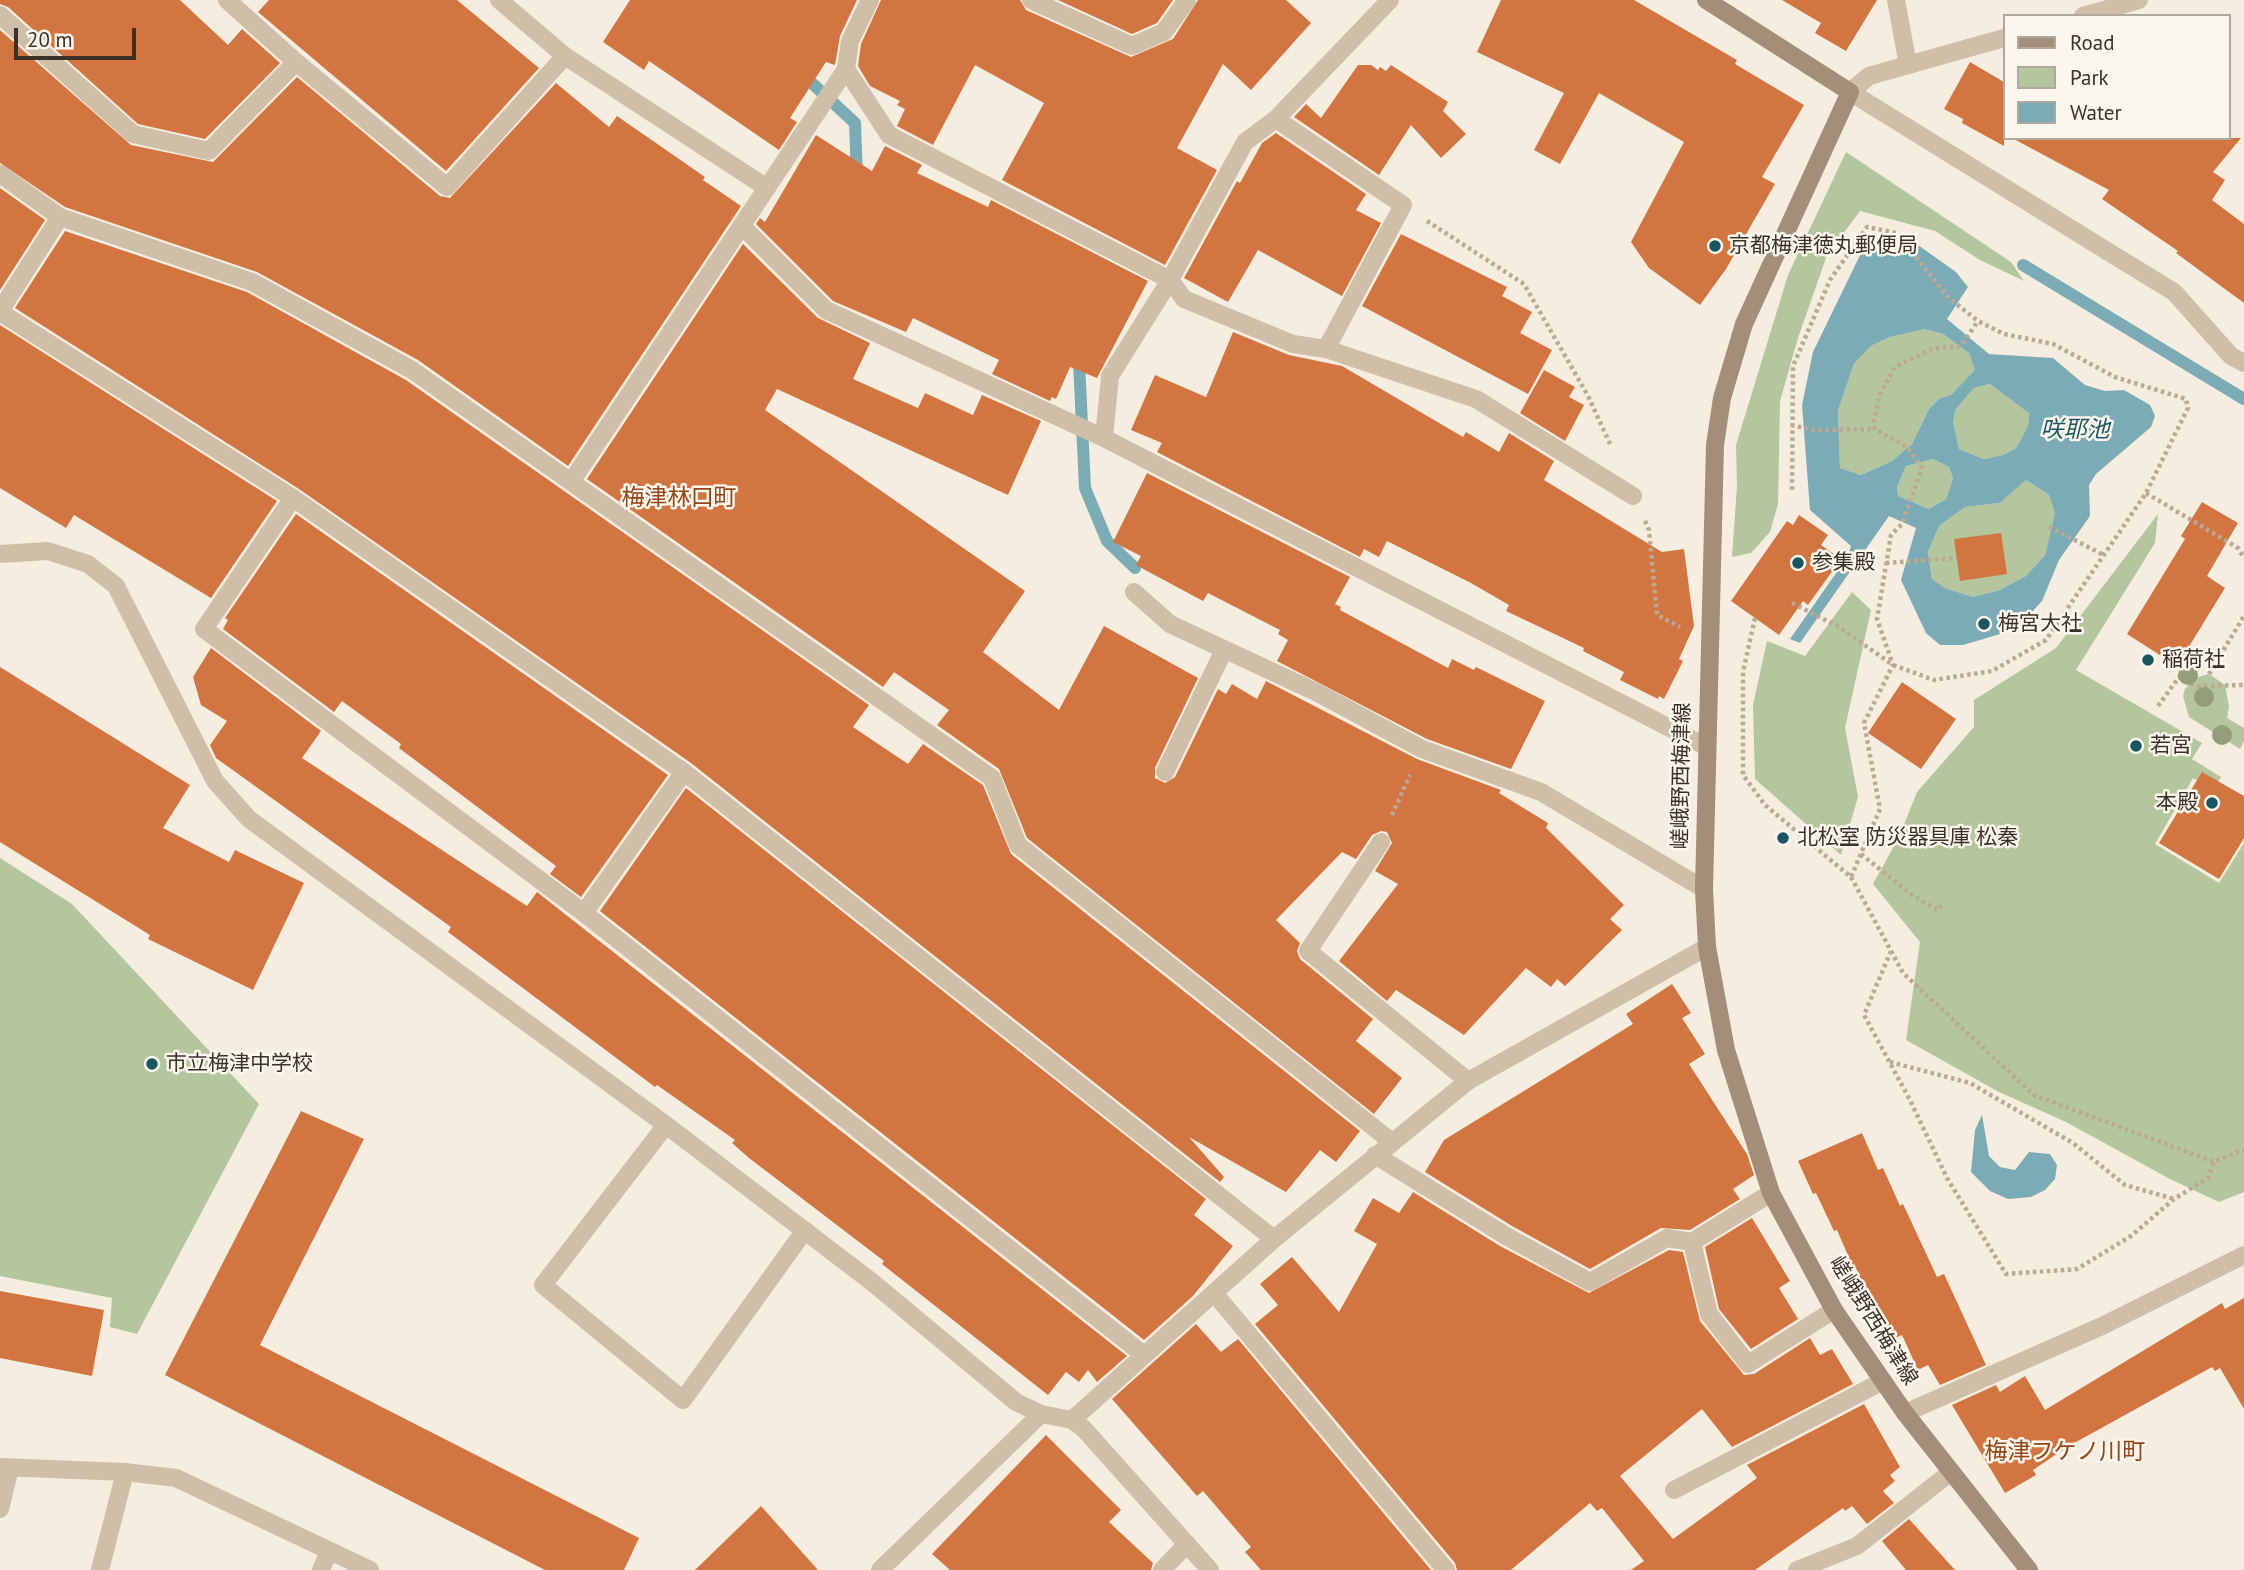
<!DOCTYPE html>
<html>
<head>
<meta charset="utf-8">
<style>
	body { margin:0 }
	#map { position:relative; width:2244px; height:1570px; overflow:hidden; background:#f5eddf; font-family:"PT Sans",sans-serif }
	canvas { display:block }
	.legend { position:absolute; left:2003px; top:14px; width:228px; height:126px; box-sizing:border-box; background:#fcf7ec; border:2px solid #afa89e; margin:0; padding:9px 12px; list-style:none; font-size:21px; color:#3c3129 }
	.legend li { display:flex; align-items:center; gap:14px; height:35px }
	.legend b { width:35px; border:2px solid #afa89e }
	.scale { position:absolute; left:14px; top:28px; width:122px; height:32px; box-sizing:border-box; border:4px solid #3c3129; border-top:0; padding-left:9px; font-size:21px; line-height:24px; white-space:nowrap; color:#3c3129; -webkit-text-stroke:5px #fcf7ec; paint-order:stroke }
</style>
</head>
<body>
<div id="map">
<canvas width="2244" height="1570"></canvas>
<ul class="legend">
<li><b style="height:9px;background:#a38e7a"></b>Road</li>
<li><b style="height:19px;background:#b3c69d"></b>Park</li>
<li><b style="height:19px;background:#7bacb6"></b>Water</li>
</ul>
<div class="scale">20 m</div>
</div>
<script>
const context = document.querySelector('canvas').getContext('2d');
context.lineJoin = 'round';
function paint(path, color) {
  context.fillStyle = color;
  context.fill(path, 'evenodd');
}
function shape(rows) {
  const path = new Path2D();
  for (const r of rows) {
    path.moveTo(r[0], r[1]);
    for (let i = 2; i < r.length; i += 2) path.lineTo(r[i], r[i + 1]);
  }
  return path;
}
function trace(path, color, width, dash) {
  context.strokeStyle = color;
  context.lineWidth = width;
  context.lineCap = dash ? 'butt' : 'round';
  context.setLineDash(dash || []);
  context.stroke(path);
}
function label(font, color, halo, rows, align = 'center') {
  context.font = font + ' "PT Sans","Noto Sans JP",sans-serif';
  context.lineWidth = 5;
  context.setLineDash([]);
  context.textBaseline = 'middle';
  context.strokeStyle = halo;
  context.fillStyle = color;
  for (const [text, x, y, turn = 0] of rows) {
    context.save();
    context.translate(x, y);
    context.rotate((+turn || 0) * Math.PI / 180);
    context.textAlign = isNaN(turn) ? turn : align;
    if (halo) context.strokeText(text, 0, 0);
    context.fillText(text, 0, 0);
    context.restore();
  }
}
paint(shape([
	[1846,152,2011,262,2024,281,1980,260,1935,231,1860,211,1827,255,1798,338,1780,401,1778,504,1770,532,1751,553,1732,557,1737,486,1736,445,1788,275],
	[1925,329,1943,334,1969,353,1976,370,1951,395,1940,398,1929,409,1912,444,1892,461,1861,475,1840,468,1838,409,1854,364,1871,346,1890,337],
	[1990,384,2029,412,2028,426,2016,448,2003,455,1984,459,1959,449,1953,421,1956,409,1974,388],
	[1933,459,1949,467,1953,478,1946,499,1929,509,1898,496,1897,487,1906,466],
	[2026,480,2049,495,2055,513,2045,555,2026,576,2000,590,1973,597,1945,588,1932,579,1928,552,1939,526,1965,507,2000,503],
	[2158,514,2155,543,2076,670,2202,743,2192,759,2221,777,2213,790,2193,778,2155,844,2219,883,2244,843,2244,1192,2219,1202,2170,1179,2066,1122,1999,1092,1906,1040,1920,942,1873,884,1899,837,1917,792,1974,727,1974,700,2056,648],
	[1852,592,1871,610,1845,728,1858,797,1841,855,1755,779,1753,705,1767,641,1805,656],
	[2209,674,2225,685,2229,707,2227,718,2244,728,2244,741,2240,749,2189,717,2183,696,2185,689,2194,678],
	[0,858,72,904,259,1104,137,1334,110,1327,112,1298,0,1276]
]), '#b3c69d');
paint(shape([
	[1918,245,1956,272,1968,287,1947,319,1989,354,2053,358,2085,385,2105,391,2124,390,2150,405,2155,416,2151,427,2096,474,2089,485,2090,516,2059,560,2042,601,2022,623,2007,632,1963,645,1940,645,1926,633,1901,580,1916,528,1889,516,1800,643,1790,639,1848,556,1851,546,1810,510,1802,405,1813,352,1863,249],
	[1925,329,1943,334,1969,353,1975,370,1951,395,1940,398,1929,409,1912,444,1892,461,1861,475,1840,468,1838,410,1854,364,1871,346,1890,337],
	[1990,384,2029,413,2028,426,2016,448,2003,455,1984,459,1959,449,1953,421,1956,409,1974,388],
	[1933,459,1949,467,1953,478,1946,499,1929,509,1898,496,1897,487,1906,466],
	[2026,480,2049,495,2055,513,2045,555,2026,576,2000,590,1973,597,1945,588,1932,579,1928,552,1939,526,1965,507,2000,503],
	[1982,1115,1989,1156,2000,1167,2015,1170,2029,1152,2050,1154,2057,1165,2055,1179,2045,1190,2031,1197,2008,1199,1990,1191,1971,1172,1975,1130]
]), '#7bacb6');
trace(shape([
	[801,73,855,123,857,178],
	[2023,265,2244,399],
	[1075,355,1079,362,1085,488,1107,541,1135,568]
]), '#7bacb6', 12);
paint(shape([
	[0,0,180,0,228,45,242,29,280,63,205,139,138,124,8,7,0,4],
	[269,0,457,0,539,68,446,171,258,12],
	[630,0,857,0,840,36,835,65,826,62,790,118,797,122,779,150,649,61,644,70,603,42],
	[881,0,1020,0,1026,10,1131,57,1173,39,1198,0,1286,0,1311,23,1251,90,1223,64,1177,148,1217,170,1165,265,1002,180,1044,103,975,65,933,145,897,126,905,109,897,105,900,101,870,86,858,66,861,44],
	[1058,0,1173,0,1157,23,1132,34],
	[1501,0,1634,0,1737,60,1735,64,1804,105,1762,177,1775,184,1726,269,1700,305,1649,268,1631,242,1684,142,1599,93,1560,164,1534,150,1564,93,1477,52],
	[1782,0,1877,0,1846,51,1815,33,1821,23],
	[0,30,131,145,213,162,297,77,440,196,450,198,556,83,609,127,617,116,705,177,703,180,741,206,568,466,418,360,257,272,65,207,0,163],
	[1970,62,2004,82,2004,146,1962,123,1963,119,1944,109],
	[1358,65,1371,65,1378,70,1380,67,1386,71,1391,65,1448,102,1443,111,1466,134,1441,158,1411,125,1379,175,1294,117,1306,104,1321,118],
	[1276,133,1366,194,1356,210,1381,223,1342,296,1258,250,1228,302,1184,278,1237,181,1240,183,1262,143],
	[816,135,872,171,885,146,922,165,917,173,988,207,991,200,1148,281,1097,378,1070,367,1056,399,1052,397,1050,401,992,374,999,360,913,318,906,332,833,301,756,224,760,218,765,222],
	[2012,138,2241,138,2213,172,2225,180,2212,200,2244,224,2244,303,2176,253,2178,251,2102,199,2109,190],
	[0,188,45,220,0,290],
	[65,231,247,292,406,380,869,705,853,727,908,764,923,744,983,785,1011,854,1360,1131,1336,1162,1320,1150,1286,1192,1189,1137,1224,1177,1220,1182,691,763,299,489,15,308],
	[1401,234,1507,287,1502,296,1532,312,1520,333,1552,350,1528,394,1362,306],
	[743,244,818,318,870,343,853,379,918,408,925,393,973,415,982,395,1041,421,1008,495,777,389,765,410,1025,591,983,652,1059,710,1104,626,1198,678,1155,768,1155,778,1165,783,1175,777,1218,689,1226,694,1232,684,1257,699,1266,681,1417,759,1501,790,1499,793,1548,823,1546,828,1624,905,1610,919,1622,930,1565,986,1557,979,1551,987,1526,968,1464,1035,1396,990,1387,1001,1339,961,1398,884,1375,871,1392,843,1387,832,1381,831,1372,835,1356,859,1342,852,1276,920,1300,943,1297,951,1300,959,1373,1019,1356,1041,1402,1078,1374,1114,1027,838,999,769,937,725,949,710,894,672,883,687,587,479],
	[0,325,277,501,211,598,74,515,66,528,0,488],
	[1233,332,1289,355,1342,366,1463,437,1466,432,1499,452,1509,433,1554,461,1544,480,1662,552,1684,549,1694,626,1679,659,1683,661,1664,699,1659,696,1658,699,1620,680,1624,672,1583,651,1584,648,1506,611,1509,605,1471,583,1387,541,1379,557,1364,549,1360,557,1157,452,1162,443,1131,430,1155,375,1206,397],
	[1544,370,1575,387,1569,397,1584,405,1565,441,1520,413],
	[1147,473,1350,577,1335,604,1341,607,1340,610,1448,668,1452,659,1474,670,1476,667,1545,701,1511,769,1427,739,1277,661,1288,640,1278,634,1280,630,1208,593,1203,601,1136,565,1141,556,1113,542],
	[2202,502,2238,523,2207,576,2225,588,2177,666,2127,634,2185,539,2181,536],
	[296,514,668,775,581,897,550,874,556,866,399,748,401,744,342,701,334,712,223,629,228,620,225,618],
	[1799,515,1828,535,1821,545,1841,559,1808,605,1803,601,1779,635,1731,601,1787,521,1793,525],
	[2001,533,2007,574,1960,581,1954,539],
	[211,648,321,731,302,758,527,906,537,892,1127,1356,1097,1382,1088,1370,1079,1382,1066,1372,1048,1395,882,1264,884,1261,749,1158,732,1143,735,1140,657,1085,655,1087,448,932,451,927,216,758,210,745,227,721,201,705,193,677],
	[0,667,190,785,163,828,229,862,235,850,304,883,253,990,148,939,150,935,0,842],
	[1902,682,1956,719,1921,769,1868,733],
	[2202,772,2244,796,2244,838,2219,879,2159,843],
	[686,788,1206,1199,1194,1215,1233,1246,1193,1296,1144,1340,600,911],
	[1672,984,1691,1013,1682,1018,1705,1054,1689,1064,1747,1154,1754,1175,1733,1189,1740,1199,1690,1230,1661,1228,1590,1269,1512,1226,1425,1172,1444,1140,1633,1024,1626,1014],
	[301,1111,364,1139,260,1345,639,1538,624,1570,545,1570,165,1375],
	[1862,1133,1878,1170,1883,1168,1900,1206,1903,1204,1937,1277,1944,1274,1986,1365,1940,1385,1928,1365,1918,1370,1902,1335,1888,1341,1855,1266,1853,1267,1837,1230,1834,1231,1816,1193,1813,1194,1798,1161],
	[1413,1192,1500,1246,1589,1293,1669,1250,1683,1252,1700,1321,1744,1375,1754,1374,1810,1338,1820,1355,1832,1349,1853,1384,1732,1447,1702,1409,1620,1476,1673,1539,1757,1478,1747,1465,1864,1404,1900,1467,1890,1475,1895,1481,1883,1491,1894,1503,1867,1524,1852,1506,1845,1511,1843,1508,1755,1570,1631,1570,1644,1561,1602,1508,1597,1511,1590,1503,1511,1570,1457,1570,1455,1563,1255,1324,1278,1305,1260,1284,1292,1257,1339,1312,1377,1244,1354,1231,1373,1198,1399,1213],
	[1752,1218,1790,1281,1779,1288,1798,1319,1751,1349,1719,1309,1705,1247],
	[0,1291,104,1310,92,1376,0,1358],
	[2244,1298,2244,1409,2220,1368,2215,1371,2212,1367,2067,1447,2033,1470,2036,1475,2005,1493,1952,1405,1996,1385,2000,1392,2025,1376,2045,1410,2222,1303,2225,1309],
	[1196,1324,1221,1352,1238,1339,1431,1570,1261,1570,1245,1552,1251,1547,1203,1491,1197,1496,1112,1399],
	[1046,1435,1121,1510,1109,1522,1153,1563,1151,1570,950,1570,932,1554],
	[761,1506,818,1570,695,1570],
	[1909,1519,1955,1570,1906,1570,1882,1541]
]), '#d27541');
trace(shape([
	[1427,221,1524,284,1588,396,1611,446],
	[1791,425,1813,430,1875,429],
	[2146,493,2238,548,2244,558],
	[1645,521,1649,530,1657,615,1680,627],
	[2049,527,2104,555],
	[1886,563,1957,558],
	[1792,603,1839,627,1893,665,1934,680,1992,671,2046,640,2146,493,2188,408,2186,399,2115,377,2053,344,2004,334,1978,321,1949,298,1896,233,1867,227,1830,280,1793,366,1792,492],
	[1755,618,1743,672,1743,775,1765,805,1851,877,1880,809,1864,723,1893,665,1877,619,1891,535,1902,524,1922,468,1907,447,1875,429,1874,421,1880,394,1895,367,1932,349,1961,346,1978,321],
	[2209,674,2244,616],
	[2158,706,2179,677,2196,686,2244,685],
	[1392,815,1410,775],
	[1861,854,1912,895,1938,910,1942,904],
	[1851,877,1903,973,2034,1095,2214,1162,2244,1149],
	[1891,951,1864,1015,1910,1100,1947,1178,2006,1274,2077,1269,2131,1236,2174,1199,2208,1178,2214,1162],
	[1890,1062,1970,1083,2073,1143,2125,1185,2174,1199]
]), '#bba993', 4.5, [3.5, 3.5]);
trace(shape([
	[227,0,296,62,447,187,565,56],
	[1896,0,1908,65],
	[0,15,133,134,209,151,296,62],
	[846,69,889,135,1170,280],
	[1276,119,1403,205,1326,349],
	[2107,251,2174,292,2231,356,2244,363],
	[0,311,60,217],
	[0,312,293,498,684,772,1274,1239],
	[293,498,204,629,584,913,1144,1355],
	[0,554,48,551,88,564,116,586,215,781,249,819,666,1125,872,1282,1016,1402,1041,1414],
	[1165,772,1224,650],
	[1381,842,1308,951,1468,1081],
	[584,913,684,772],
	[666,1125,543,1285,683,1400,805,1230],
	[1375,1155,1506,1236,1590,1282,1667,1238,1692,1242,1771,1193],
	[1692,1242,1709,1314,1748,1364,1834,1310],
	[1214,1293,1446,1570],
	[1905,1413,2102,1326,2244,1255],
	[1674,1490,1883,1381],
	[1162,1570,1187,1544]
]), '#cfbfa9', 18);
trace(shape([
	[499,0,565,56,767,188],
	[1031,0,1132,46,1164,32,1187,0],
	[2083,16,2139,0],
	[2004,38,1869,76,1850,92,2107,251],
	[0,174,60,217,252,282,412,370,992,778,1018,845,1392,1142],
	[742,226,826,310,1104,438,1705,746],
	[1170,280,1184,299,1293,344,1326,349,1476,399,1633,496],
	[1104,438,1110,376,1170,280,1245,142,1276,119,1390,0],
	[571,482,846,69,850,41,870,0],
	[1134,592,1170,624,1318,693,1422,749,1541,792,1704,889],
	[1072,1420,1274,1239,1468,1081,1707,947],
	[0,1467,125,1472,176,1478,370,1570],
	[0,1509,10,1468],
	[100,1570,125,1472],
	[321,1570,329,1551],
	[880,1570,1041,1414]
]), '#cfbfa9', 18);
trace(shape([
	[1041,1414,1072,1420,1084,1429,1210,1570],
	[1797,1570,1857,1546,1951,1472]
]), '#cfbfa9', 18);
trace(shape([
	[1706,0,1850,92,1744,324,1722,398,1715,445,1704,889,1707,947,1726,1050,1771,1193,1834,1310,1905,1413,2029,1570]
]), '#a38e7a', 18);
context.fillStyle = '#949e7b';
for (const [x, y] of [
	[2188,675],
	[2204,697],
	[2222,735]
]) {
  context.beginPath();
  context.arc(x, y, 10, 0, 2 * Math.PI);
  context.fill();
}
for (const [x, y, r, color] of [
	[1715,246,7,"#1a5562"],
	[1798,563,7,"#1a5562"],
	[1984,624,7,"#1a5562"],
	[2148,660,7,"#1a5562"],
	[2136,746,7,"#1a5562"],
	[2212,803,7,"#1a5562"],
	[1783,838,7,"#1a5562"],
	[152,1064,7,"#1a5562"]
]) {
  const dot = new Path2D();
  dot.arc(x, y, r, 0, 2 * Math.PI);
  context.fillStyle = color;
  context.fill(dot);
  trace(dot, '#fcf7ec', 2.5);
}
label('21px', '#3c3129', '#fcf7ec', [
	["京都梅津徳丸郵便局",1729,246],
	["参集殿",1812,563],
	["梅宮大社",1998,624],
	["稲荷社",2162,660],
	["若宮",2150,746],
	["本殿",2198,803,"right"],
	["北松室 防災器具庫 松秦",1797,838],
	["市立梅津中学校",166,1064]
], 'left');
label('21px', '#3c3129', '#fcf7ec', [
	["嵯峨野西梅津線",1682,776,-89],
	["嵯峨野西梅津線",1873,1321,58]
]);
label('italic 23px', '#1a5562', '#fcf7ec', [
	["咲耶池",2075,430]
]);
label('23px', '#94451a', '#fcf7ec', [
	["梅津林口町",679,498],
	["梅津フケノ川町",2065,1452]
]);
</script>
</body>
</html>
